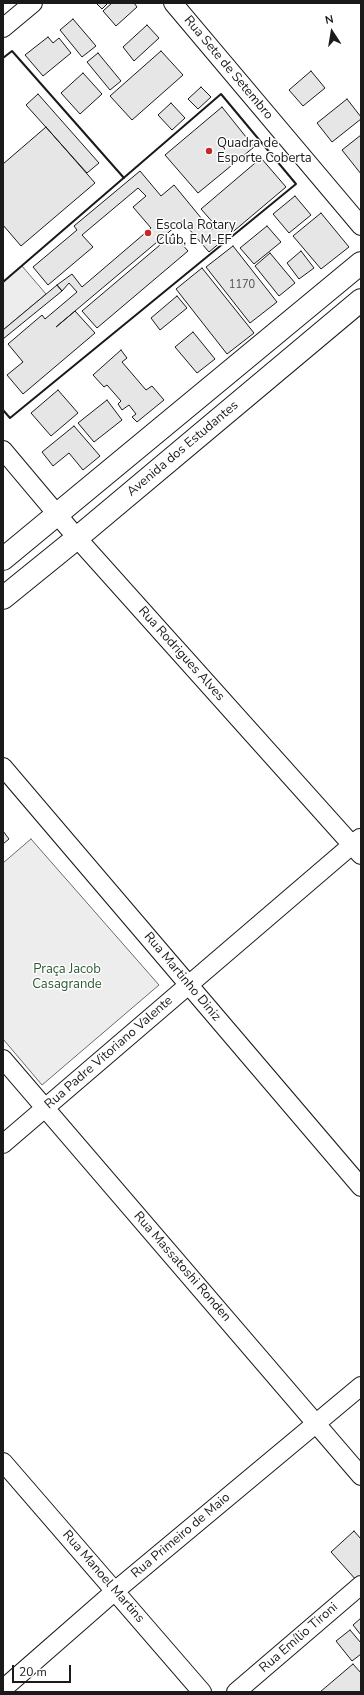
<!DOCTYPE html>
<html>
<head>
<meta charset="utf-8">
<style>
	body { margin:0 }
	#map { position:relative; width:364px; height:1695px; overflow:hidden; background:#fff; font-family:"Nunito Sans",sans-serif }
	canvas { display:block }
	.frame { position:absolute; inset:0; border:4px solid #1a1a1a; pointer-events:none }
	.north { position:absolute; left:312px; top:12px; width:40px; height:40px; -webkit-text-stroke:3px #fff; paint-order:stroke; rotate:348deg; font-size:11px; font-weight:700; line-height:16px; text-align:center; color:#1a1a1a }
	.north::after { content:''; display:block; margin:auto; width:14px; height:18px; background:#1a1a1a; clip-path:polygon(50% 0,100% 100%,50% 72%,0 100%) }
	.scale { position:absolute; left:12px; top:1665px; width:59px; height:18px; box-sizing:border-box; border:2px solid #1a1a1a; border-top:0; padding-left:5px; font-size:12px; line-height:14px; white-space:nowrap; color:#1a1a1a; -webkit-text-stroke:3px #fff; paint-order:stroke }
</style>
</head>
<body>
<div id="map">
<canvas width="364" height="1695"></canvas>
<div class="frame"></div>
<div class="north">N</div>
<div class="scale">20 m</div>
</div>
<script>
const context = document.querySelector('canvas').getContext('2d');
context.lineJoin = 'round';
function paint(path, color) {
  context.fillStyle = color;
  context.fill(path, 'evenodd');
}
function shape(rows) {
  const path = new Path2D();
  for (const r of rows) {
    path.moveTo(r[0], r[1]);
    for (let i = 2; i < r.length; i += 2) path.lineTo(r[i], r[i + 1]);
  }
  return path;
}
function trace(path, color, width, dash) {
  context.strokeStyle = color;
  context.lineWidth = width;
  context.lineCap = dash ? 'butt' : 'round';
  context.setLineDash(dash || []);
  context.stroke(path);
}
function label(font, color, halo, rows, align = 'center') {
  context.font = font + ' "Nunito Sans",sans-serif';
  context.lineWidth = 3;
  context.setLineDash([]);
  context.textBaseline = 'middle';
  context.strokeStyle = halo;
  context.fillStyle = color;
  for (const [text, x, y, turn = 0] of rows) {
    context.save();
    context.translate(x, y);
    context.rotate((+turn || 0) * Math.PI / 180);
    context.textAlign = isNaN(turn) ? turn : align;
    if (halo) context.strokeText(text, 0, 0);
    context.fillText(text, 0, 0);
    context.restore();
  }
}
const built = shape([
	[22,266,46,294,3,330,3,282,22,266],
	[31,839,159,985,42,1085,3,1039,3,863,31,839]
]);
paint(built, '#ededed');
trace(built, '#6a6a6a', 1);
const building = shape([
	[96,3,108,3,102,9,96,3],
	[112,3,134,3,137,7,116,26,103,11,112,3],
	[73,19,96,46,82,57,60,30,73,19],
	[147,25,159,38,134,61,123,47,147,25],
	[48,37,53,43,59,38,71,53,43,76,25,55,48,37],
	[161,51,183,75,132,120,110,96,161,51],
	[98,53,121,81,110,90,87,62,98,53],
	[311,71,325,88,303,106,289,90,311,71],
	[83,73,102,94,80,114,61,93,83,73],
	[201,87,211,97,198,109,188,99,201,87],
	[38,94,99,163,87,173,26,105,38,94],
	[347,99,361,117,361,119,332,142,317,123,347,99],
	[171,103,185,118,172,130,158,115,171,103],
	[222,107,254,147,198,193,165,155,222,107],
	[46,127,95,183,21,246,3,225,3,164,46,127],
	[361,135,361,174,342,150,361,135],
	[261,158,286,187,209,252,182,221,56,327,75,311,95,333,23,394,7,375,23,362,8,344,42,315,45,319,77,292,69,283,62,291,57,285,72,274,82,287,151,228,133,207,146,196,138,188,82,235,93,247,48,285,33,267,77,230,74,226,140,171,161,196,174,185,211,230,216,226,201,209,261,158],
	[295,196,311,215,289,233,273,214,295,196],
	[321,213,349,247,321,269,293,236,321,213],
	[267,226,281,242,254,264,240,248,267,226],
	[173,234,188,251,97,328,82,311,173,234],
	[233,246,277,302,250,323,206,267,233,246],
	[301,251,314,268,299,279,287,263,301,251],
	[270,253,295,283,279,296,255,266,270,253],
	[202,268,254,333,227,354,176,289,202,268],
	[57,285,62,291,3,339,3,330,57,285],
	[177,296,187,308,160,330,151,318,177,296],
	[193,332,215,359,197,373,175,347,193,332],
	[121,350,127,358,122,362,146,390,152,386,164,400,137,422,132,417,136,414,129,405,122,410,118,404,121,401,107,385,104,387,93,375,121,350],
	[58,390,78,413,51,436,31,413,58,390],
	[107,400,122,420,94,442,78,423,107,400],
	[74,426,100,456,83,470,69,453,53,466,42,452,74,426],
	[3,831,9,839,3,844,3,831],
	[354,1531,361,1539,361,1577,357,1581,331,1552,354,1531],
	[361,1618,361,1635,353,1625,361,1618],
	[350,1630,361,1643,361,1654,352,1661,336,1641,350,1630],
	[353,1664,361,1673,361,1692,320,1692,353,1664]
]);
paint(building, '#e6e6e6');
trace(building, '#1a1a1a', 1);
const minor = shape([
	[173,3,361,226],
	[3,28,33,3],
	[3,450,77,538,361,855],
	[3,767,361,1187],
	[3,1059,361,1476],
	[3,1144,360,838],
	[3,1462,202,1692],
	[3,1689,115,1591,361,1386],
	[236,1692,361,1585]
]);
const tertiary = shape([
	[3,559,361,263],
	[3,598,77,538,361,300]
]);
trace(minor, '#1a1a1a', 20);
trace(tertiary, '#1a1a1a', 24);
trace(minor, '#fff', 18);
trace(tertiary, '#fff', 22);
trace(shape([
	[3,58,12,51,124,178],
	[3,282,221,94,296,184,10,418,3,410]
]), '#1a1a1a', 2);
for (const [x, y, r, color] of [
	[209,151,4,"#c62828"],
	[148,233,4,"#c62828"]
]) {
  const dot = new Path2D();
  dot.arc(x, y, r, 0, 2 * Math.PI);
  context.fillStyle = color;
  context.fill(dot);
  trace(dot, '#fff', 1.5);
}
label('11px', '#4d4d4d', null, [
	["1170",242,285]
]);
label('13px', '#1a1a1a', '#fff', [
	["Rua Sete de Setembro",228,68,50],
	["Avenida dos Estudantes",183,449,-40],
	["Rua Rodrigues Alves",181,654,48],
	["Rua Martinho Diniz",182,977,50],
	["Rua Padre Vitoriano Valente",109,1053,-41],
	["Rua Massatoshi Ronden",182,1267,49],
	["Rua Primeiro de Maio",181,1536,-40],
	["Rua Manoel Martins",103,1577,49],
	["Rua Emílio Tironi",299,1638,-41]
]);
label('13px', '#1a1a1a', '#fff', [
	["Quadra de",217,144],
	["Esporte Coberta",217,159],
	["Escola Rotary",156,226],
	["Club, E M-EF",156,241]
], 'left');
label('13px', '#2b5a34', '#fff', [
	["Praça Jacob",67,970],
	["Casagrande",67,985]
]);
</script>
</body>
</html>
